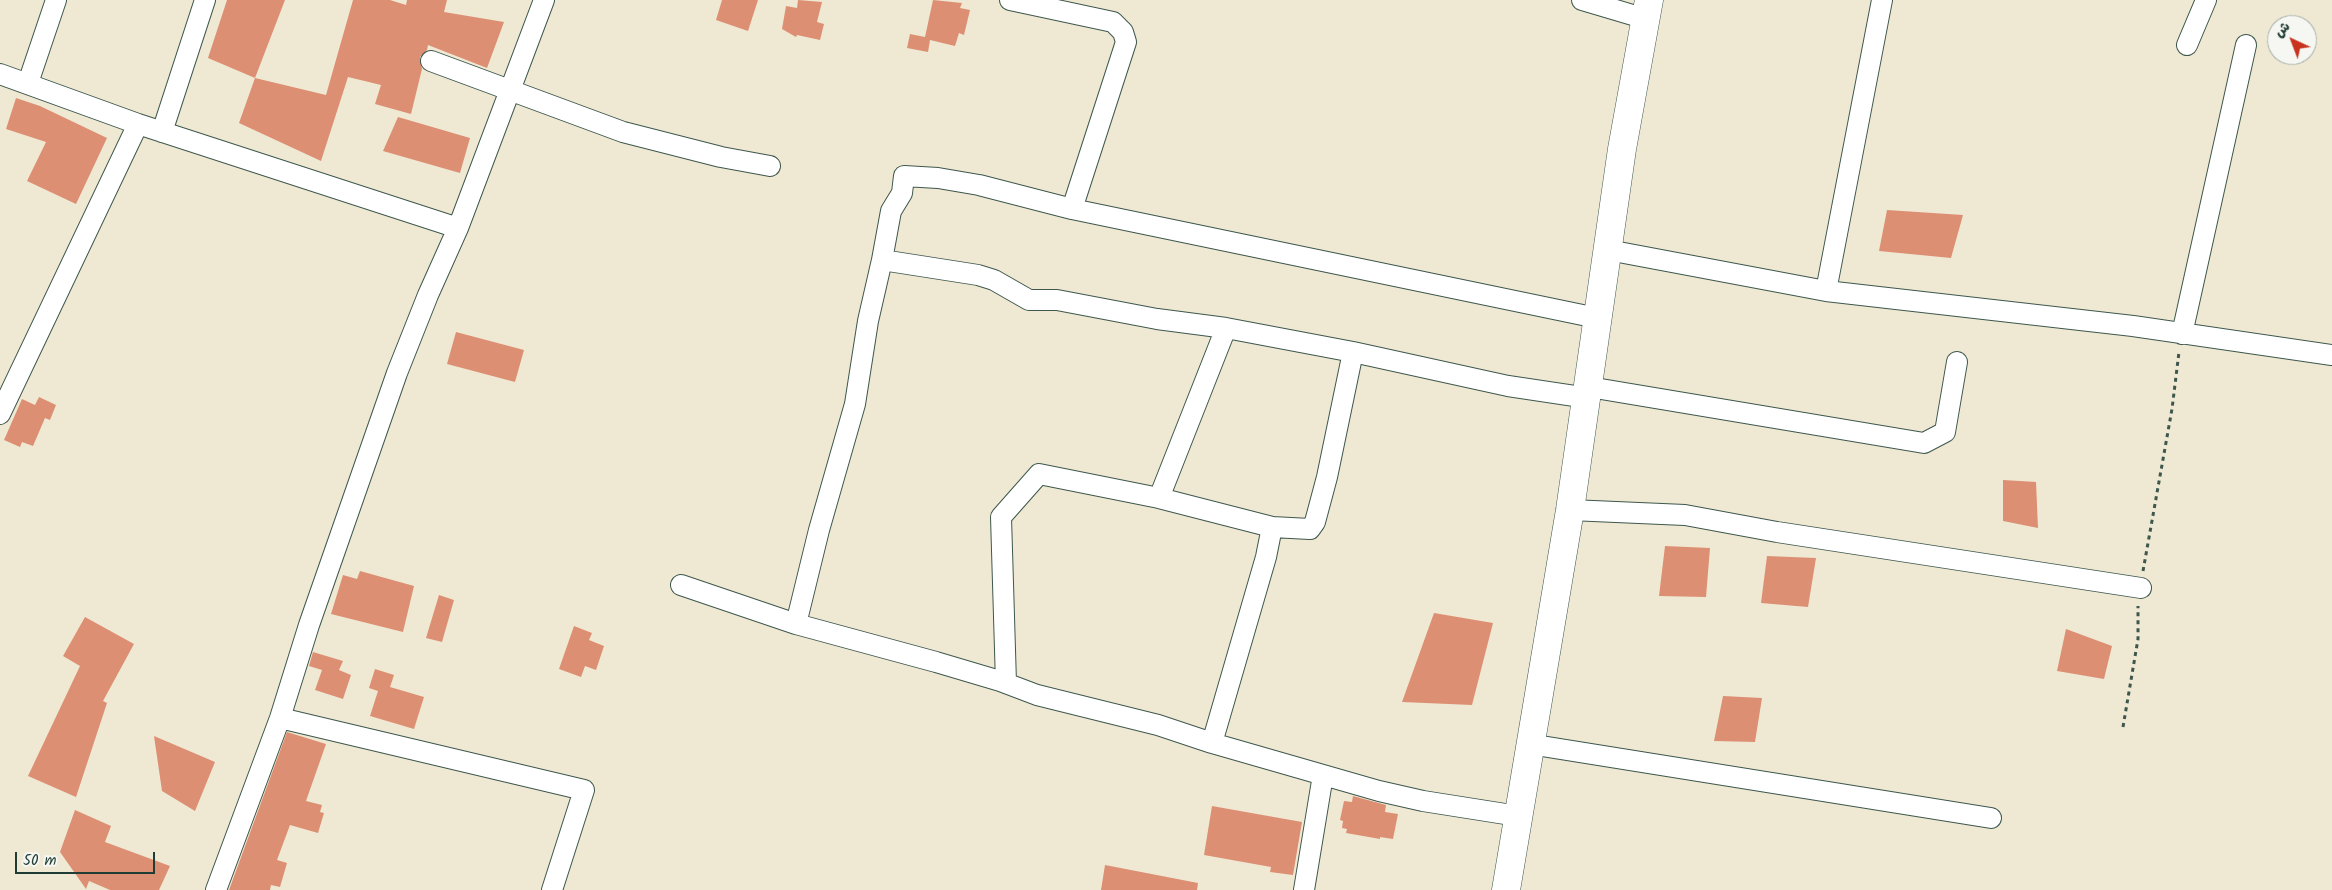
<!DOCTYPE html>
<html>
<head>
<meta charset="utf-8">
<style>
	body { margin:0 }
	#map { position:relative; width:2332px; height:890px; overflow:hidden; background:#efe9d4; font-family:Kalam,"Playpen Sans Arabic",sans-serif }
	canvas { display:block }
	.north { position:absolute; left:2267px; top:15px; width:50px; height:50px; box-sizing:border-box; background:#f6f6f2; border:1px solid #a0aca6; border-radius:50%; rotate:317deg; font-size:14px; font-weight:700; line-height:20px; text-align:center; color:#1f3d34 }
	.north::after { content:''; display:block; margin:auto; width:18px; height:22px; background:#c8321e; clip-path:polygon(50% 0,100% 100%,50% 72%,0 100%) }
	.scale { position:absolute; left:15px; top:852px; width:140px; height:22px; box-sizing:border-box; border:2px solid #1f3d34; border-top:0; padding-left:6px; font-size:15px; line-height:18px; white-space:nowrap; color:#1f3d34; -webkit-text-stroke:4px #f6f6f2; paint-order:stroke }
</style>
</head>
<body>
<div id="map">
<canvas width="2332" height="890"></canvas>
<div class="north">ش</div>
<div class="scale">50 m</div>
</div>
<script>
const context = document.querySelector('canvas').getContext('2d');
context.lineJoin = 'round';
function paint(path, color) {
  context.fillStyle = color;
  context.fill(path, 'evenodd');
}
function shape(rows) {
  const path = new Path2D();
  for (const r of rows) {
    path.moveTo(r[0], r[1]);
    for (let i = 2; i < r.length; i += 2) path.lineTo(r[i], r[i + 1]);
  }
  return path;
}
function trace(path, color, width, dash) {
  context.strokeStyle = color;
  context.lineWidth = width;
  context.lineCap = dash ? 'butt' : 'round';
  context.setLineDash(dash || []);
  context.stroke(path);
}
paint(shape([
	[227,0,285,0,255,78,208,58],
	[353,0,390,0,406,5,407,0,447,0,444,12,504,22,487,68,428,45,427,50,420,57,422,69,411,114,375,104,381,85,348,77,321,161,239,123,255,78,326,95],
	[722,0,758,0,748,31,716,20],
	[798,0,822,2,817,22,824,24,820,40,797,35,796,37,782,29,786,6,797,8],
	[933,0,962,3,960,8,970,10,964,35,959,33,955,46,930,40,928,52,907,48,910,34,925,37],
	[16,98,40,106,107,138,76,204,27,181,46,142,6,129],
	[398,117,470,138,460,173,383,151],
	[1887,210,1963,215,1951,258,1879,251],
	[456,332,524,350,515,382,447,364],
	[39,397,56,405,50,420,45,418,33,446,22,442,20,447,4,440,22,399,35,405],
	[2003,480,2036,482,2038,528,2003,521],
	[1665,546,1710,548,1706,597,1659,596],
	[1767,556,1816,558,1808,607,1761,603],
	[360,571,414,586,403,632,331,614,343,575,357,579],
	[439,595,454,600,442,642,426,638],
	[1434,613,1493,623,1472,705,1402,702],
	[85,617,134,644,103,701,107,703,76,797,28,776,80,666,63,656],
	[574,626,592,633,589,640,604,646,596,670,585,666,581,677,559,669],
	[2066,629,2112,646,2104,679,2057,671],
	[313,652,343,661,339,670,351,675,343,699,315,690,322,670,309,666],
	[375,669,394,675,390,687,424,697,414,729,370,716,378,691,369,688],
	[1723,696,1762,698,1755,742,1714,741],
	[287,732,326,744,306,801,322,805,320,812,324,813,318,833,290,825,277,860,287,863,280,887,271,885,270,890,229,890],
	[154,736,215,762,195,811,162,791],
	[1353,796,1386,805,1385,812,1398,814,1393,839,1380,837,1380,839,1346,833,1347,829,1342,828,1343,821,1340,820,1344,801,1352,802],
	[1212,806,1302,822,1293,875,1270,872,1271,867,1204,855],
	[75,810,111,826,105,842,170,866,159,890,110,890,89,881,86,889,60,852],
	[1105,865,1198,883,1197,890,1101,890]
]), '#dd8f73');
const minor = shape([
	[1010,0,1113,22,1123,32,1126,42,1072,209],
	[1582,0,1646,19],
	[2187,45,2206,0],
	[431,61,623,132,721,157,770,166],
	[0,74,138,124,458,228],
	[28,83,56,0],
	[162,132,205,0],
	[1608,250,1826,291,2133,326,2332,355],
	[882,260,891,211,902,193,904,176,938,178,979,185,1072,209,1597,318],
	[1826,291,1882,0],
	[2182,334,2246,45],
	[1589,387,1924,443,1945,432,1957,362],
	[0,414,138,124],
	[1159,498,1226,328],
	[1570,510,1685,515,1777,532,2141,588],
	[681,585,796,624,936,662,1000,681,1037,695,1158,725,1212,743,1379,791,1423,801,1518,816],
	[796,624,819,530,855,404,868,321,882,260,978,275,994,280,1029,300,1057,300,1157,319,1226,328,1353,352,1508,386,1588,398],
	[1006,683,1001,517,1039,474,1159,498,1272,527,1310,529,1315,522,1327,477,1353,352],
	[280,718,584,790,552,890],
	[1212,743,1266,557,1272,527],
	[1529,744,1991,818],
	[216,890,280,718,309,625,397,373,428,295,458,228,544,0],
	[1304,890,1323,775]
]);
const secondary = shape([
	[1506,890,1570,510,1622,149,1649,0]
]);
trace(minor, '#3e574c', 22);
trace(secondary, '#3e574c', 29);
trace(shape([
	[2143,571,2172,409,2179,352],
	[2123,727,2138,639,2138,606]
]), '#3e574c', 3, [4, 4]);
trace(minor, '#fff', 20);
trace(secondary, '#fff', 28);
</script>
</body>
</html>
